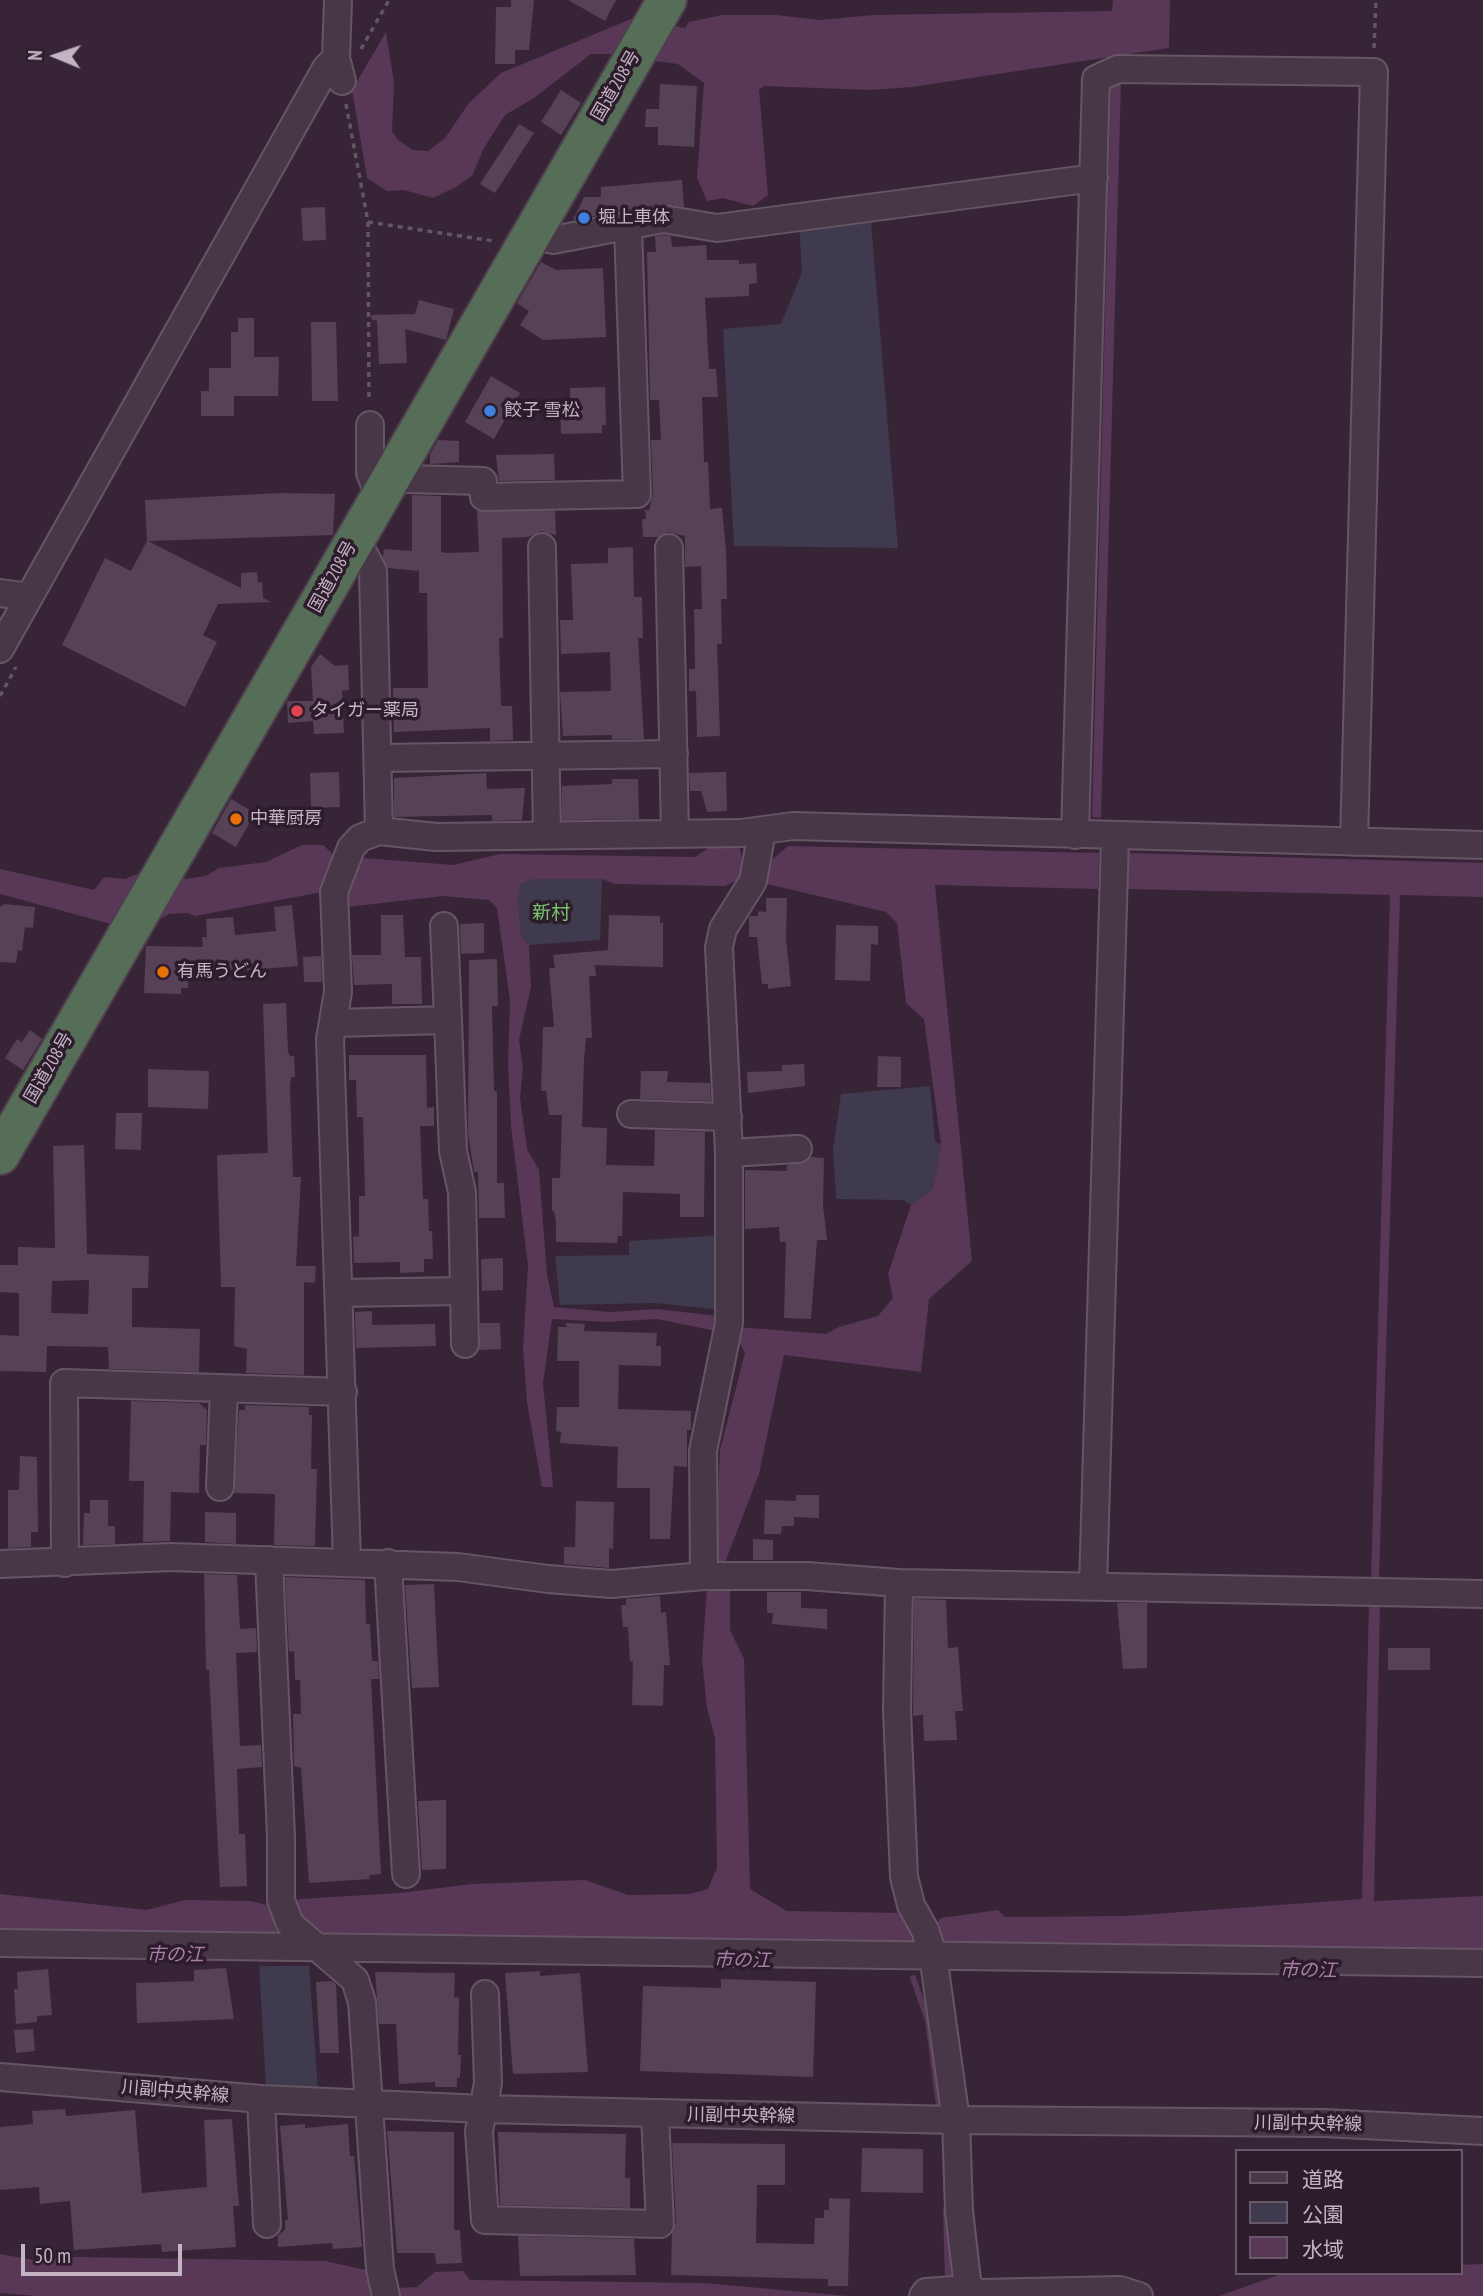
<!DOCTYPE html>
<html>
<head>
<meta charset="utf-8">
<style>
	body { margin:0 }
	#map { position:relative; width:1483px; height:2296px; overflow:hidden; background:#372537; font-family:"PT Sans Narrow","Noto Sans JP",sans-serif }
	canvas { display:block }
	.legend { position:absolute; left:1235px; top:2149px; width:228px; height:126px; box-sizing:border-box; background:#2d1d2c; border:2px solid #695968; margin:0; padding:9px 12px; list-style:none; font-size:21px; color:#c4b3c3 }
	.legend li { display:flex; align-items:center; gap:14px; height:35px }
	.legend b { width:35px; border:2px solid #695968 }
	.north { position:absolute; left:21px; top:21px; width:70px; height:70px; -webkit-text-stroke:5px #2d1d2c; paint-order:stroke; rotate:272deg; font-size:19px; font-weight:700; line-height:28px; text-align:center; color:#c4b3c3 }
	.north::after { content:''; display:block; margin:auto; width:24px; height:32px; background:#c4b3c3; clip-path:polygon(50% 0,100% 100%,50% 72%,0 100%) }
	.scale { position:absolute; left:21px; top:2244px; width:161px; height:32px; box-sizing:border-box; border:4px solid #c4b3c3; border-top:0; padding-left:9px; font-size:21px; line-height:24px; white-space:nowrap; color:#c4b3c3; -webkit-text-stroke:5px #2d1d2c; paint-order:stroke }
</style>
</head>
<body>
<div id="map">
<canvas width="1483" height="2296"></canvas>
<ul class="legend">
<li><b style="height:9px;background:#483847"></b>道路</li>
<li><b style="height:19px;background:#3f3a4e"></b>公園</li>
<li><b style="height:19px;background:#583757"></b>水域</li>
</ul>
<div class="north">N</div>
<div class="scale">50 m</div>
</div>
<script>
const context = document.querySelector('canvas').getContext('2d');
context.lineJoin = 'round';
function paint(path, color) {
  context.fillStyle = color;
  context.fill(path, 'evenodd');
}
function shape(rows) {
  const path = new Path2D();
  for (const r of rows) {
    path.moveTo(r[0], r[1]);
    for (let i = 2; i < r.length; i += 2) path.lineTo(r[i], r[i + 1]);
  }
  return path;
}
function trace(path, color, width, dash) {
  context.strokeStyle = color;
  context.lineWidth = width;
  context.lineCap = dash ? 'butt' : 'round';
  context.setLineDash(dash || []);
  context.stroke(path);
}
function label(font, color, halo, rows, align = 'center') {
  context.font = font + ' "PT Sans Narrow","Noto Sans JP",sans-serif';
  context.lineWidth = 7;
  context.setLineDash([]);
  context.textBaseline = 'middle';
  context.strokeStyle = halo;
  context.fillStyle = color;
  for (const [text, x, y, turn = 0] of rows) {
    context.save();
    context.translate(x, y);
    context.rotate((+turn || 0) * Math.PI / 180);
    context.textAlign = isNaN(turn) ? turn : align;
    if (halo) context.strokeText(text, 0, 0);
    context.fillText(text, 0, 0);
    context.restore();
  }
}
paint(shape([
	[870,211,898,548,734,546,723,329,781,324,802,272,799,224],
	[534,879,602,879,600,940,529,945,521,936,518,898,521,884],
	[930,1086,935,1142,941,1144,933,1189,911,1205,903,1200,836,1199,833,1149,841,1094],
	[724,1235,722,1310,655,1303,560,1305,555,1256,629,1255,629,1241],
	[259,1966,309,1966,318,2090,266,2087]
]), '#3f3a4e');
paint(shape([
	[1113,0,1170,0,1169,48,912,87,870,90,764,86,759,90,768,195,753,206,723,198,707,201,697,178,704,83,678,64,655,61,675,26,685,28,689,22,722,15,776,15,820,20,874,15,1112,11],
	[636,17,612,54,591,54,534,98,505,115,484,148,472,176,456,187,433,198,404,190,387,191,367,178,352,90,386,32,394,83,392,131,398,140,413,150,428,151,445,138,469,103,501,73],
	[1121,82,1101,818,1092,817,1111,84],
	[302,845,323,845,334,855,355,864,364,858,453,865,500,854,695,857,713,845,739,845,743,864,765,866,788,846,1099,853,1098,889,935,885,972,1261,929,1299,921,1372,784,1355,759,1474,724,1565,715,1562,720,1450,745,1353,736,1337,737,1327,826,1334,839,1327,878,1316,893,1298,888,1274,911,1205,933,1189,941,1144,924,1019,906,1003,897,923,886,912,742,878,725,886,615,884,602,879,534,879,521,884,518,898,521,936,529,945,531,987,519,1040,523,1068,520,1098,527,1149,539,1170,547,1275,554,1307,610,1312,657,1309,718,1316,716,1331,657,1319,607,1322,552,1319,543,1383,553,1487,542,1487,527,1402,523,1349,528,1266,511,1126,508,1065,510,1001,497,908,489,900,443,896,347,907,322,892,195,916,187,913,169,914,160,919,120,916,111,924,0,894,0,869,94,890,104,877,125,879,147,870,185,879,206,876,219,868,266,862],
	[1129,853,1483,863,1483,897,1400,895,1379,1580,1371,1580,1390,895,1127,889],
	[730,1582,730,1630,744,1659,750,1889,787,1911,902,1913,916,1936,918,1945,325,1940,297,1918,293,1904,300,1899,399,1893,472,1884,585,1880,628,1895,690,1894,708,1889,717,1868,715,1738,707,1708,702,1660,707,1587],
	[1369,1603,1380,1603,1374,1901,1483,1896,1483,1950,944,1944,940,1940,935,1926,941,1918,998,1910,1005,1917,1126,1916,1362,1899],
	[0,1894,147,1910,185,1900,251,1901,271,1906,276,1932,0,1930],
	[0,2254,40,2261,76,2257,325,2261,366,2270,372,2296,37,2296,0,2293],
	[1483,2264,1483,2296,1219,2296,1284,2273,1460,2273,1460,2265],
	[463,2271,470,2280,704,2283,848,2296,398,2296,397,2288,417,2287,435,2272]
]), '#583757');
trace(shape([
	[913,1978,928,2020,939,2104],
	[946,2210,948,2281]
]), '#583757', 6);
paint(shape([
	[511,0,534,0,529,50,515,50,515,64,495,64,496,7,511,7],
	[568,0,616,0,605,21],
	[660,84,697,86,694,147,658,145,658,127,645,127,646,109,659,109],
	[561,90,581,103,561,135,541,122],
	[519,124,534,133,495,193,480,184],
	[682,180,684,207,660,204,573,220,584,197,601,197,601,187],
	[325,207,326,240,303,241,301,208],
	[663,235,671,236,672,247,706,245,707,260,739,260,739,264,756,263,757,283,749,284,749,296,705,298,709,369,716,369,718,397,702,397,704,462,708,462,710,509,722,508,726,551,727,599,721,599,722,644,717,644,720,736,697,737,696,691,689,691,689,669,695,669,694,609,702,609,701,566,685,567,685,536,668,532,659,537,643,537,642,519,646,519,645,510,649,510,653,494,651,440,661,440,659,400,650,400,647,252,656,252,655,236],
	[541,262,556,270,603,268,606,337,543,340,520,325,529,311,517,303],
	[419,300,454,309,446,340,405,329,407,363,379,364,377,321,371,319,372,315,415,314],
	[238,318,254,318,254,357,279,357,278,396,234,396,234,416,201,416,201,391,209,391,209,368,231,368,231,332,238,332],
	[311,322,336,322,338,401,312,401],
	[491,376,520,393,494,439,465,422],
	[605,387,606,425,602,425,602,433,561,434,560,413,571,412,570,388],
	[438,440,459,441,459,462,430,464,430,454],
	[554,454,555,480,499,481,496,455],
	[280,493,335,494,333,535,148,541,241,588,241,573,257,572,258,583,262,582,263,598,271,602,218,604,203,635,217,642,185,707,62,645,105,558,131,571,147,541,145,500],
	[412,495,441,496,441,552,446,553,479,552,477,511,555,511,556,535,541,531,528,537,502,538,503,638,499,638,501,706,512,706,513,740,490,741,490,728,394,732,393,688,428,688,427,593,419,593,419,571,388,568,383,557,384,549,412,551],
	[633,547,634,597,642,597,643,638,638,638,644,739,612,739,612,735,563,736,560,692,611,691,610,652,561,654,560,620,573,620,571,564,608,563,608,548],
	[320,654,335,666,348,665,349,690,342,691,344,733,314,734,313,721,288,723,287,701,313,701,311,667],
	[339,772,340,807,311,808,310,773],
	[726,772,727,811,707,812,701,791,690,791,689,773],
	[486,773,487,789,525,788,522,820,492,821,492,815,394,817,394,778],
	[612,779,638,779,639,819,562,820,562,786,612,784],
	[231,799,255,813,236,847,212,833],
	[766,898,787,898,786,938,791,986,768,989,768,984,762,984,757,937,749,937,749,916,758,916,758,911,766,912],
	[4,904,35,907,33,928,25,927,22,951,18,950,16,963,0,962,0,907],
	[292,905,298,966,188,975,188,988,181,988,181,994,144,993,146,946,203,947,202,937,207,937,206,919,233,917,235,935,276,931,274,907],
	[381,915,403,915,405,957,421,957,422,1004,392,1004,392,984,354,985,352,955,381,955],
	[609,915,660,916,660,923,663,923,663,967,595,965,596,976,589,976,592,1038,586,1038,584,1060,582,1127,607,1128,606,1165,654,1166,655,1130,705,1132,704,1217,680,1217,680,1194,623,1192,622,1236,618,1236,617,1243,556,1242,556,1222,554,1211,552,1211,552,1178,560,1178,562,1115,549,1115,546,1091,541,1091,543,1027,554,1027,549,968,555,968,553,955,608,950],
	[484,923,484,953,461,954,460,924],
	[836,925,878,926,878,945,871,944,870,981,835,980],
	[321,956,322,982,304,982,303,957],
	[497,959,498,1006,492,1006,494,1091,497,1091,497,1183,504,1183,505,1218,479,1218,478,1172,474,1172,468,1134,469,960],
	[286,1003,288,1052,290,1056,294,1056,295,1077,291,1077,290,1087,293,1177,301,1177,296,1266,316,1266,315,1283,304,1282,304,1375,246,1373,247,1349,234,1346,235,1287,221,1287,217,1155,268,1153,263,1004],
	[30,1030,42,1039,23,1070,5,1058,17,1039,22,1042],
	[349,1055,426,1055,427,1108,434,1107,434,1126,420,1126,423,1199,428,1199,429,1231,432,1231,433,1259,424,1259,424,1272,400,1273,400,1262,354,1263,353,1237,359,1236,359,1196,365,1196,363,1117,357,1117,356,1080,349,1080],
	[878,1056,901,1057,901,1087,877,1087],
	[804,1064,805,1086,748,1093,747,1072,782,1071,782,1065],
	[148,1069,209,1071,208,1109,148,1107],
	[641,1071,668,1071,667,1082,710,1083,711,1101,640,1099],
	[116,1113,142,1113,141,1150,115,1149],
	[84,1145,87,1254,149,1256,148,1288,132,1288,132,1327,200,1329,199,1372,109,1369,108,1347,47,1346,46,1372,0,1371,0,1335,19,1336,19,1293,0,1292,0,1265,18,1265,18,1247,55,1248,53,1146],
	[89,1280,88,1314,51,1313,52,1281],
	[811,1157,824,1158,823,1205,827,1240,817,1240,811,1319,784,1318,786,1242,780,1242,779,1227,745,1229,745,1170,787,1171,787,1165,806,1162],
	[503,1258,503,1290,482,1291,481,1259],
	[372,1311,372,1325,435,1324,436,1346,356,1348,355,1312],
	[480,1323,500,1323,501,1349,479,1350],
	[566,1323,585,1324,584,1331,657,1333,656,1346,661,1346,661,1366,619,1365,618,1409,691,1411,691,1430,687,1430,687,1467,674,1466,670,1539,650,1539,650,1488,617,1488,618,1447,560,1443,561,1432,556,1431,557,1407,579,1407,579,1361,557,1361,558,1327,567,1327],
	[131,1401,199,1403,207,1410,206,1445,200,1445,199,1493,171,1492,170,1541,143,1542,144,1481,129,1481],
	[245,1405,309,1407,309,1415,312,1415,311,1469,317,1469,315,1546,274,1545,275,1494,234,1493,239,1410,245,1410],
	[20,1456,37,1457,38,1532,31,1532,31,1547,8,1548,8,1490,19,1490],
	[796,1495,819,1495,819,1518,794,1517,794,1526,782,1526,781,1534,764,1534,765,1500,796,1501],
	[90,1500,108,1500,108,1526,115,1526,115,1544,83,1545,84,1513,90,1513],
	[576,1501,614,1502,613,1549,609,1548,609,1568,564,1564,564,1547,575,1547],
	[205,1512,236,1513,236,1544,205,1542],
	[753,1539,773,1540,773,1560,753,1560],
	[204,1574,237,1575,240,1629,256,1628,257,1652,236,1653,240,1746,261,1745,262,1767,237,1769,239,1834,245,1834,247,1886,220,1887,209,1670,206,1670],
	[285,1577,365,1580,366,1624,370,1624,372,1661,378,1661,379,1679,371,1679,381,1874,369,1875,370,1879,309,1883,301,1768,294,1766,293,1714,301,1714,300,1680,295,1680,294,1651,289,1652],
	[434,1584,439,1687,412,1688,405,1585],
	[767,1592,801,1592,801,1608,827,1609,827,1629,772,1624,773,1613,767,1613],
	[660,1596,661,1613,666,1612,670,1665,664,1665,663,1706,632,1705,633,1661,630,1661,628,1627,623,1627,621,1605,626,1605,626,1599],
	[914,1599,946,1600,948,1648,958,1647,963,1711,955,1711,957,1740,924,1741,923,1715,913,1716],
	[1117,1603,1147,1603,1147,1668,1123,1669],
	[1388,1648,1430,1648,1430,1670,1388,1670],
	[446,1800,446,1869,422,1870,418,1801],
	[226,1968,234,2019,137,2023,136,1983,194,1981,194,1970],
	[48,1969,52,2015,37,2016,37,2022,16,2024,14,1989,18,1989,17,1972],
	[540,1971,540,1976,580,1973,588,2072,513,2074,505,1973],
	[375,1972,455,1973,454,1997,459,1998,458,2055,461,2055,460,2078,457,2078,457,2087,435,2087,435,2082,399,2084,396,2024,379,2024],
	[721,1979,816,1982,813,2077,640,2071,643,1986,721,1988],
	[332,1981,336,1984,339,2053,320,2053,316,1982],
	[33,2029,35,2051,16,2053,14,2030],
	[65,2109,66,2116,135,2110,142,2193,207,2187,204,2120,232,2119,239,2206,233,2206,236,2247,162,2252,161,2244,74,2250,70,2201,40,2204,39,2187,0,2190,0,2127,33,2124,32,2111],
	[305,2124,305,2128,348,2124,350,2156,354,2156,362,2247,333,2249,332,2243,278,2247,278,2235,285,2230,285,2220,288,2220,280,2126],
	[387,2131,454,2132,454,2230,460,2230,462,2263,436,2264,435,2253,397,2253],
	[498,2132,626,2134,625,2178,630,2178,630,2208,500,2205],
	[672,2143,785,2144,785,2185,757,2185,756,2243,814,2244,815,2218,824,2218,824,2210,829,2210,829,2198,850,2199,848,2286,828,2286,828,2279,671,2275,672,2233,676,2223],
	[862,2148,923,2149,923,2193,861,2192],
	[518,2236,634,2239,636,2275,520,2276]
]), '#574156');
const minor = shape([
	[338,0,336,58,342,81],
	[530,234,553,240,663,219,717,228,1094,178],
	[370,425,370,473,379,495],
	[394,468,407,479,483,481,484,497,637,494,628,226],
	[355,538,373,571,379,831],
	[542,547,547,835],
	[669,548,675,834],
	[0,593,29,597],
	[0,649,326,68,336,58],
	[378,758,674,754],
	[1075,835,1096,79,1118,69,1374,72,1354,842],
	[444,926,448,1020],
	[333,1023,448,1020,453,1151,462,1192,464,1291,339,1293],
	[631,1114,728,1117],
	[729,1153,798,1149],
	[464,1291,465,1344],
	[220,1487,224,1389],
	[269,1560,281,1837,281,1900,290,1924,355,1980,362,2002,380,2269,386,2296],
	[347,1561,330,1039,338,992,334,892,351,848,360,838,379,831,436,837,741,833,793,826,1483,845],
	[65,1563,64,1383,343,1392],
	[388,1563,406,1874],
	[0,1564,171,1557,458,1567,548,1579,611,1584,704,1576,807,1576,899,1583,1483,1594],
	[704,1576,703,1451,729,1323,729,1153,719,947,723,929,753,881,762,831],
	[899,1583,897,1711,904,1877,911,1905,925,1930,933,1955,956,2120,959,2211,968,2289],
	[1093,1587,1115,837],
	[0,1943,1483,1963],
	[485,1994,488,2083,479,2131,485,2220,660,2224,655,2115],
	[0,2077,261,2099,483,2109,956,2120,1324,2123,1483,2131],
	[261,2099,267,2224],
	[923,2296,926,2292,968,2289,981,2293,1120,2290,1139,2296]
]);
const highway = shape([
	[0,1155,667,0]
]);
trace(minor, '#665665', 30);
trace(highway, '#50404f', 42);
trace(shape([
	[1374,48,1376,0],
	[361,49,389,0],
	[346,104,368,222,369,402],
	[368,222,494,241],
	[0,696,16,667]
]), '#615668', 3.5, [5, 5]);
trace(minor, '#483847', 26);
trace(highway, '#566d57', 38);
for (const [x, y, r, color] of [
	[584,218,7,"#3f7fe0"],
	[490,411,7,"#3f7fe0"],
	[297,711,7,"#e0444e"],
	[236,819,7,"#e8710a"],
	[163,972,7,"#e8710a"]
]) {
  const dot = new Path2D();
  dot.arc(x, y, r, 0, 2 * Math.PI);
  context.fillStyle = color;
  context.fill(dot);
  trace(dot, '#2d1d2c', 2.5);
}
label('18px', '#c4b3c3', '#2d1d2c', [
	["国道208号",616,86,-60],
	["国道208号",333,577,-61],
	["国道208号",49,1068,-60],
	["川副中央幹線",175,2092,5],
	["川副中央幹線",741,2116,1],
	["川副中央幹線",1308,2124,1]
]);
label('18px', '#c4b3c3', '#2d1d2c', [
	["堀上車体",598,218],
	["餃子 雪松",504,411],
	["タイガー薬局",311,711],
	["中華厨房",250,819],
	["有馬うどん",177,972]
], 'left');
label('19px', '#77c66c', '#2d1d2c', [
	["新村",551,914]
]);
label('italic 19px', '#a97ea8', '#2d1d2c', [
	["市の江",175,1956],
	["市の江",742,1961,1],
	["市の江",1308,1971,1]
]);
</script>
</body>
</html>
